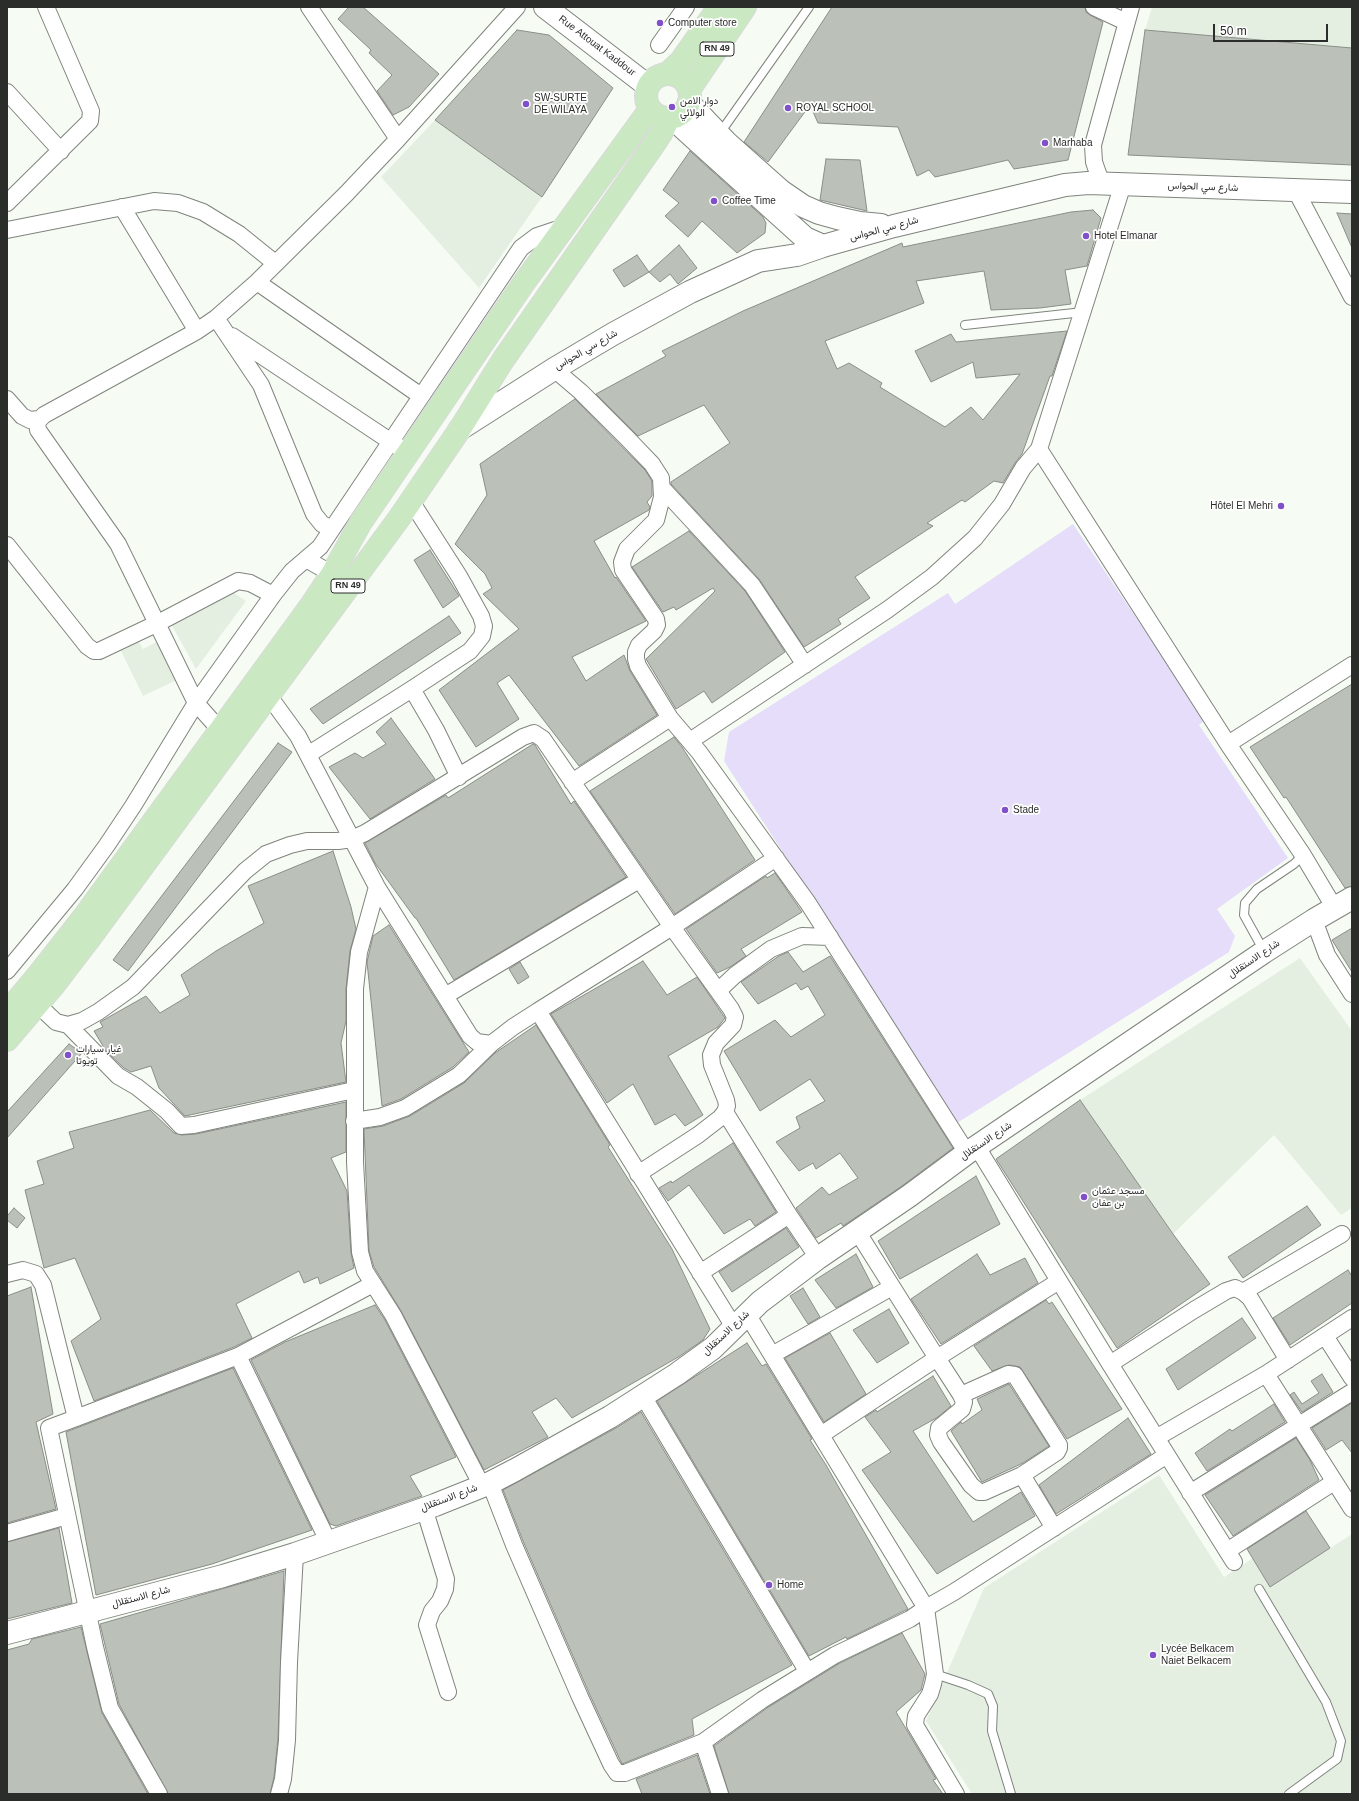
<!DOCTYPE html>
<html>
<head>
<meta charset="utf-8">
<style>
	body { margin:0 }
	#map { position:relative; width:1359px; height:1801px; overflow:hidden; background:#f6fcf4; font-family:Helvetica,sans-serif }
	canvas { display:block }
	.frame { position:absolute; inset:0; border:8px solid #2b2d2a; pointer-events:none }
	.scale { position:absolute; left:1213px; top:24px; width:115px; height:18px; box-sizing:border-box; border:2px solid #2b2d2a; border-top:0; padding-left:5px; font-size:12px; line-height:14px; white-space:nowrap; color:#2b2d2a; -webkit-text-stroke:3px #fff; paint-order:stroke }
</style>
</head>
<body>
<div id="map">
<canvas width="1359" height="1801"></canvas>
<div class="frame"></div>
<div class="scale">50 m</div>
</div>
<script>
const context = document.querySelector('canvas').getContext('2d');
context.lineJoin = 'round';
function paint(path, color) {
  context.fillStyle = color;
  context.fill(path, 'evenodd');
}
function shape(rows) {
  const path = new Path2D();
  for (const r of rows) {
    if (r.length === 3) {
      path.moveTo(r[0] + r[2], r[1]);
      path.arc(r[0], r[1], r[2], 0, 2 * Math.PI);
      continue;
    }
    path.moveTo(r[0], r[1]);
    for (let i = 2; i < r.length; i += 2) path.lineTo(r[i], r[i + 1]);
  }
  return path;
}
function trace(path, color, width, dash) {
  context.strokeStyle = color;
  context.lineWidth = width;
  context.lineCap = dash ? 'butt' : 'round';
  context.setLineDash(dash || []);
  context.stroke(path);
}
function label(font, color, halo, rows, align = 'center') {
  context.font = font + ' Helvetica,Vazirmatn,sans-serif';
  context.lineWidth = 3.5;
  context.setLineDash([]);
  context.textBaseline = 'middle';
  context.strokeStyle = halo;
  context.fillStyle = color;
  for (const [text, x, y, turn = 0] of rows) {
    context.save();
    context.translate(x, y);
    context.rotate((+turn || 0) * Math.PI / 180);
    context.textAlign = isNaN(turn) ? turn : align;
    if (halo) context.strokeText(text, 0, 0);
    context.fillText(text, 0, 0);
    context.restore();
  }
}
paint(shape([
	[1152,7,1352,7,1352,48,1145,30],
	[435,120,542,197,479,288,381,177],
	[231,591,246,601,196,669,171,624],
	[138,640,143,649,160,640,179,679,143,696,120,649],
	[1300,958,1352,1031,1352,1208,1341,1215,1274,1135,1173,1234,1080,1100],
	[1159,1475,1224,1577,1253,1558,1270,1587,1352,1534,1352,1794,972,1794,926,1721,984,1588]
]), '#e4efe2');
paint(shape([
	[1073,524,1205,720,1199,725,1288,858,1217,909,1235,936,1229,952,957,1123,724,761,729,732,948,593,955,604]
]), '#e5ddf9');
const building = shape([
	[349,7,363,7,439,74,409,107,393,115,377,91,392,75,369,53,371,50,338,19,349,7],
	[832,7,1085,7,1086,12,1090,15,1103,22,1068,160,1014,169,1008,160,935,177,929,170,917,176,898,127,818,123,810,105,768,162,744,142,832,7],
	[517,30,549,35,613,88,542,197,435,120,517,30],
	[1145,30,1352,48,1352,165,1128,155,1145,30],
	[690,151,763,217,766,223,765,233,737,253,702,221,688,237,665,216,679,203,663,190,690,151],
	[826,159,860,160,867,211,820,200,826,159],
	[1093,210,1101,218,1087,266,1065,270,1071,304,1040,308,991,310,984,271,916,281,924,303,825,341,837,369,849,363,882,383,880,387,945,427,971,407,983,420,1020,374,976,378,973,362,931,382,915,351,951,334,956,342,1067,331,1052,376,1050,376,1022,454,1015,463,1003,483,994,481,965,502,962,500,927,523,933,526,855,577,870,598,838,619,841,624,804,647,759,579,671,484,671,482,730,443,704,405,638,436,596,394,666,356,662,351,743,311,902,243,903,247,1071,212,1093,210],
	[1337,213,1352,214,1352,248,1337,213],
	[679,245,697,268,678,284,670,274,660,282,649,272,679,245],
	[637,255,649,272,624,287,613,270,637,255],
	[575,399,645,470,652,481,652,496,647,502,650,507,649,510,594,541,615,578,616,577,646,621,572,657,586,681,624,655,630,671,657,715,579,766,509,675,497,683,519,719,476,747,439,690,519,629,483,594,492,588,485,574,455,544,487,495,480,464,575,399],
	[689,531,745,591,785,652,712,703,704,691,676,709,646,659,715,591,713,588,676,610,674,607,663,612,632,567,689,531],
	[430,550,459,596,443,608,414,560,430,550],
	[449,616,461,633,323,724,310,709,449,616],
	[1352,684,1352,886,1345,888,1286,797,1284,798,1250,747,1352,684],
	[391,718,435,779,370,819,329,767,355,753,363,758,386,744,376,732,391,718],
	[674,737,682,747,755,860,675,914,590,791,674,737],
	[278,743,292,752,128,971,113,960,278,743],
	[533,744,535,745,571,804,574,801,626,877,454,980,416,918,415,918,375,863,365,843,446,795,448,798,533,744],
	[333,851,351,907,356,929,350,951,346,989,346,1021,341,1043,346,1082,185,1116,159,1088,151,1066,131,1072,124,1068,106,1051,94,1031,103,1027,100,1022,146,996,160,1013,190,995,181,975,216,951,264,923,248,886,333,851],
	[775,873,802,912,741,949,746,956,730,967,717,973,686,929,766,876,767,878,775,873],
	[389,925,469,1052,453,1067,401,1099,382,1106,367,962,373,936,389,925],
	[1352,928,1352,972,1332,940,1352,928],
	[788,952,803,972,830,956,953,1148,902,1186,843,1226,841,1223,816,1238,796,1208,822,1187,829,1195,858,1178,840,1153,816,1169,813,1163,799,1171,776,1142,800,1128,796,1117,825,1101,810,1079,760,1111,724,1051,775,1020,791,1037,825,1015,808,986,801,990,796,983,758,1004,741,982,779,956,788,952],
	[643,961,667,995,697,977,725,1018,718,1027,668,1056,703,1115,685,1126,675,1114,655,1125,633,1084,607,1103,551,1014,643,961],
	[520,962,529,977,518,984,509,969,520,962],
	[536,1025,610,1145,608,1147,672,1249,710,1329,703,1340,680,1356,572,1418,556,1398,532,1412,548,1437,484,1470,401,1311,374,1267,369,1251,364,1129,383,1126,410,1116,464,1083,495,1053,536,1025],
	[69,1044,82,1053,7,1138,7,1112,69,1044],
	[1080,1100,1173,1234,1210,1284,1117,1348,996,1159,1080,1100],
	[346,1102,346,1152,331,1158,347,1191,351,1253,354,1268,320,1284,318,1277,304,1283,299,1271,236,1304,252,1338,234,1347,94,1401,71,1341,101,1319,75,1258,44,1268,25,1190,44,1184,37,1161,74,1148,69,1132,150,1110,174,1133,182,1135,196,1134,346,1102],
	[733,1143,776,1212,755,1226,750,1219,724,1234,689,1185,668,1201,659,1188,671,1181,672,1183,733,1143],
	[976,1176,1000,1224,900,1279,878,1241,976,1176],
	[1307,1206,1321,1225,1243,1278,1228,1257,1307,1206],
	[14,1208,25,1218,17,1228,7,1220,7,1216,14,1208],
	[786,1228,799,1247,732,1292,719,1272,786,1228],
	[856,1254,873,1287,836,1308,815,1280,856,1254],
	[977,1254,990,1275,1025,1258,1038,1283,941,1344,911,1299,977,1254],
	[1348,1270,1352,1276,1352,1303,1290,1345,1273,1318,1348,1270],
	[31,1287,53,1414,36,1422,56,1509,7,1523,7,1296,31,1287],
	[803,1288,820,1317,808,1324,790,1296,803,1288],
	[1046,1300,1049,1304,1052,1302,1122,1409,1067,1439,1020,1367,1009,1365,992,1371,974,1346,1046,1300],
	[375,1305,385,1320,456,1457,410,1476,422,1496,336,1526,330,1524,251,1360,285,1342,375,1305],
	[889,1309,909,1343,877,1363,853,1330,889,1309],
	[1242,1318,1256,1338,1178,1390,1166,1369,1242,1318],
	[830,1333,866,1394,824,1422,785,1358,830,1333],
	[747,1343,762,1366,766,1364,812,1439,810,1440,826,1465,908,1609,847,1639,846,1637,809,1656,657,1401,747,1343],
	[233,1368,312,1530,212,1564,96,1595,66,1432,233,1368],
	[1322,1374,1333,1392,1302,1412,1290,1395,1294,1392,1302,1404,1319,1393,1311,1381,1322,1374],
	[933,1376,951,1406,938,1417,913,1431,973,1522,1021,1492,1035,1516,937,1574,862,1470,891,1452,865,1417,876,1410,877,1412,933,1376],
	[1009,1384,1049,1446,1023,1463,982,1482,951,1431,961,1422,962,1424,982,1410,977,1399,1009,1384],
	[1352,1403,1352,1453,1342,1440,1326,1450,1312,1428,1352,1403],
	[1274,1404,1285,1422,1207,1471,1195,1453,1230,1429,1232,1431,1274,1404],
	[641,1412,792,1665,692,1719,694,1735,622,1764,589,1693,523,1541,503,1490,616,1428,641,1412],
	[1128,1418,1151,1454,1056,1514,1039,1485,1128,1418],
	[1296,1438,1310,1460,1319,1480,1233,1536,1205,1495,1296,1438],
	[1306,1511,1330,1548,1270,1587,1247,1549,1306,1511],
	[59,1528,72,1603,7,1619,7,1542,59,1528],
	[284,1571,278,1739,274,1777,270,1794,168,1794,119,1704,100,1624,284,1571],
	[81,1627,102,1713,148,1794,7,1794,7,1650,29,1644,32,1639,81,1627],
	[902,1633,925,1674,921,1690,896,1712,936,1779,933,1780,943,1794,729,1794,714,1746,767,1708,840,1663,902,1633],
	[697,1755,710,1794,642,1794,636,1779,697,1755]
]);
paint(building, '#bbc0b9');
trace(building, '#898e87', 1);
const lane = shape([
	[720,133,809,7],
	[965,325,1083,312],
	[1264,951,1244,915,1245,903,1257,889,1294,864,1303,855],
	[1259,1589,1326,1702,1341,1741,1337,1759,1289,1794],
	[935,1674,968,1685,988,1694,993,1706,992,1731,1011,1794]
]);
const street = shape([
	[309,7,398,139],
	[1094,7,1126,22],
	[659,45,686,7],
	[7,92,61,151],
	[1101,182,1094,162,1093,145,1131,7],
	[1123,184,1039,449,1228,744,1303,855,1334,907],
	[1296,191,1352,297],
	[7,203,90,121,91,111,46,7],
	[122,207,197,331],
	[7,230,154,201,178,203,203,212,239,234,275,263],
	[257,282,421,396],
	[216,318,261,385,314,514,322,524,332,529],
	[232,336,399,447],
	[554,369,581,392,627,438,652,464,661,478,662,497,656,520,627,549,622,562,623,570,656,619,657,625,654,631,639,645,636,652,636,659,638,666,670,718,699,752,808,903,967,1153],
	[7,399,22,416,30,420,39,419],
	[662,488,752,585,805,665],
	[411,501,459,576,481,616,484,626,482,636,470,651,412,689,436,730,459,777],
	[7,545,87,646,94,651,99,651,158,623,238,581,250,583,273,595],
	[306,559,332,574],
	[269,696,298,736,377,887,470,1036,477,1042,491,1044,513,1027,538,1011,734,1327],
	[220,730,196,703,118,544,38,430,37,422,44,415,197,331,216,318,257,282,346,194,398,139,517,7],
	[690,741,887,610,932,577,975,538,1002,504,1023,468,1039,449],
	[1228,744,1352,665],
	[309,754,412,689],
	[572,782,670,718],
	[377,887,359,952,355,989,355,1162,360,1252,365,1271,393,1315,482,1486],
	[1314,920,1327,955,1352,994],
	[7,971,75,889,107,845,133,806,196,703,273,595,292,571,320,547,332,529,521,248,537,236,564,227],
	[718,991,735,975,771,949,802,936,830,937],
	[445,996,639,880],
	[37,1004,56,1022,68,1025,82,1021,98,1012,133,987,245,871,266,854,290,845,307,841,338,841,352,839,365,833,523,737,534,733,543,739,672,927,731,1009,735,1017,733,1025,716,1043,711,1055,712,1065,726,1100,727,1106,725,1112,720,1118,698,1135,638,1174],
	[538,1011,672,927,776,858],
	[68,1025,118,1076,137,1087,167,1111,181,1126,194,1125,354,1090],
	[725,1112,789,1215,818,1258],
	[354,1121,380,1117,405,1108,459,1075,491,1044],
	[977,1147,1110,1364,1234,1562],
	[857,1231,930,1347,961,1395,964,1402,962,1409,939,1428,938,1435,941,1442,971,1485,979,1492,984,1492,1022,1475,1054,1528],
	[700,1273,789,1215],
	[7,1274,23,1270,36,1274,43,1285,76,1418,49,1428,95,1647,110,1708,159,1794],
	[1243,1292,1342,1234],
	[747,1314,926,1608,954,1592,1167,1455],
	[1325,1336,1352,1378],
	[772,1355,892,1287],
	[238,1356,329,1543],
	[1110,1364,1194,1310,1226,1291,1235,1288,1243,1292,1250,1298,1288,1360],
	[1266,1374,1352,1509],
	[961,1395,1008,1374,1015,1375,1059,1445,1059,1448,1057,1452,1022,1475],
	[643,1396,807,1671],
	[76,1418,238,1356,373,1284],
	[821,1435,937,1358,1059,1281],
	[1156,1438,1266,1374,1352,1318],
	[490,1483,514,1545,580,1697,611,1764,617,1773,625,1773,703,1742,762,1700,835,1655,910,1619,926,1608,935,1674,933,1684,930,1694,916,1716,915,1725,956,1794],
	[1190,1493,1352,1392],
	[424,1508,446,1579,445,1589,440,1601,432,1611,427,1625,448,1692],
	[7,1533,67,1516],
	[1227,1551,1334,1482],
	[703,1742,720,1794],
	[279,1794,283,1779,287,1740,289,1662,295,1554]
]);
const secondary = shape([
	[545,7,648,86],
	[689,103,727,143,781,191,803,206,819,213,837,218,860,223,881,225],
	[675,117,682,127,694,138,805,238,823,246],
	[460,429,554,369,613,334,690,292,758,261,797,255,823,246,894,226,1065,185,1088,183,1352,192],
	[7,1633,223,1576,295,1554,435,1505,490,1483,515,1470,610,1417,677,1374,713,1348,760,1302,818,1258,909,1196,967,1153,1264,952,1314,920,1352,898]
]);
const primary = shape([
	[667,74,681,61,719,7],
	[668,96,22],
	[689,90,745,7],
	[7,1012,39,974,83,918,312,604,332,574,361,522,523,284,650,109],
	[7,1040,54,985,90,938,400,517,460,429,503,360,652,147,662,132,669,118]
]);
trace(lane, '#7f847d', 10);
trace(street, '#7f847d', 18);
trace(secondary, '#7f847d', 24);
trace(primary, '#d9d9d9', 24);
trace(lane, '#fff', 8);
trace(street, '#fff', 16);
trace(secondary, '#fff', 22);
trace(primary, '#cae9c3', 22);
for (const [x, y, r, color] of [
	[660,23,4,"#8050c8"],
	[526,104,4,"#8050c8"],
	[672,107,4,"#8050c8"],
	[788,108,4,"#8050c8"],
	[1045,143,4,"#8050c8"],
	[714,201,4,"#8050c8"],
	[1086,236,4,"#8050c8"],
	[1281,506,4,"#8050c8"],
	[1005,810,4,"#8050c8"],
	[68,1055,4,"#8050c8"],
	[1084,1197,4,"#8050c8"],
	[769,1585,4,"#8050c8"],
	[1153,1655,4,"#8050c8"]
]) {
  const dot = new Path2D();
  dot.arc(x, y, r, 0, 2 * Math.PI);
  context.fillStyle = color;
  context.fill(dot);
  trace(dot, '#fff', 1.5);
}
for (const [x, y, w] of [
	[717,49,34],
	[348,586,34]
]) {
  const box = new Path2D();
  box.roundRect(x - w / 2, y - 7, w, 14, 3);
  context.fillStyle = '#fff';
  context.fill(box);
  trace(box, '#2b2d2a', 1);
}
label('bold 9px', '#2b2d2a', null, [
	["RN 49",717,49],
	["RN 49",348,586]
]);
label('10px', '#2b2d2a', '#fff', [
	["Computer store",668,23],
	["SW-SURTE",534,98],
	["DE WILAYA",534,110],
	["دوار الامن",680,101],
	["الولائي",680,113],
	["ROYAL SCHOOL",796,108],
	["Marhaba",1053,143],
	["Coffee Time",722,201],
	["Hotel Elmanar",1094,236],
	["Hôtel El Mehri",1273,506,"right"],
	["Stade",1013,810],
	["غيار سيارات",76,1049],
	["تويوتا",76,1061],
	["مسجد عثمان",1092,1191],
	["بن عفان",1092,1203],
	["Home",777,1585],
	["Lycée Belkacem",1161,1649],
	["Naiet Belkacem",1161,1661]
], 'left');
label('10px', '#2b2d2a', '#fff', [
	["Rue Attouat Kaddour",597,46,37],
	["شارع سي الحواس",1203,187,2],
	["شارع سي الحواس",884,229,-15],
	["شارع سي الحواس",586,350,-30],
	["شارع الاستقلال",1254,959,-34],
	["شارع الاستقلال",986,1141,-34],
	["شارع الاستقلال",726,1333,-43],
	["شارع الاستقلال",449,1498,-21],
	["شارع الاستقلال",141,1597,-15]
]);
</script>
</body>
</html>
